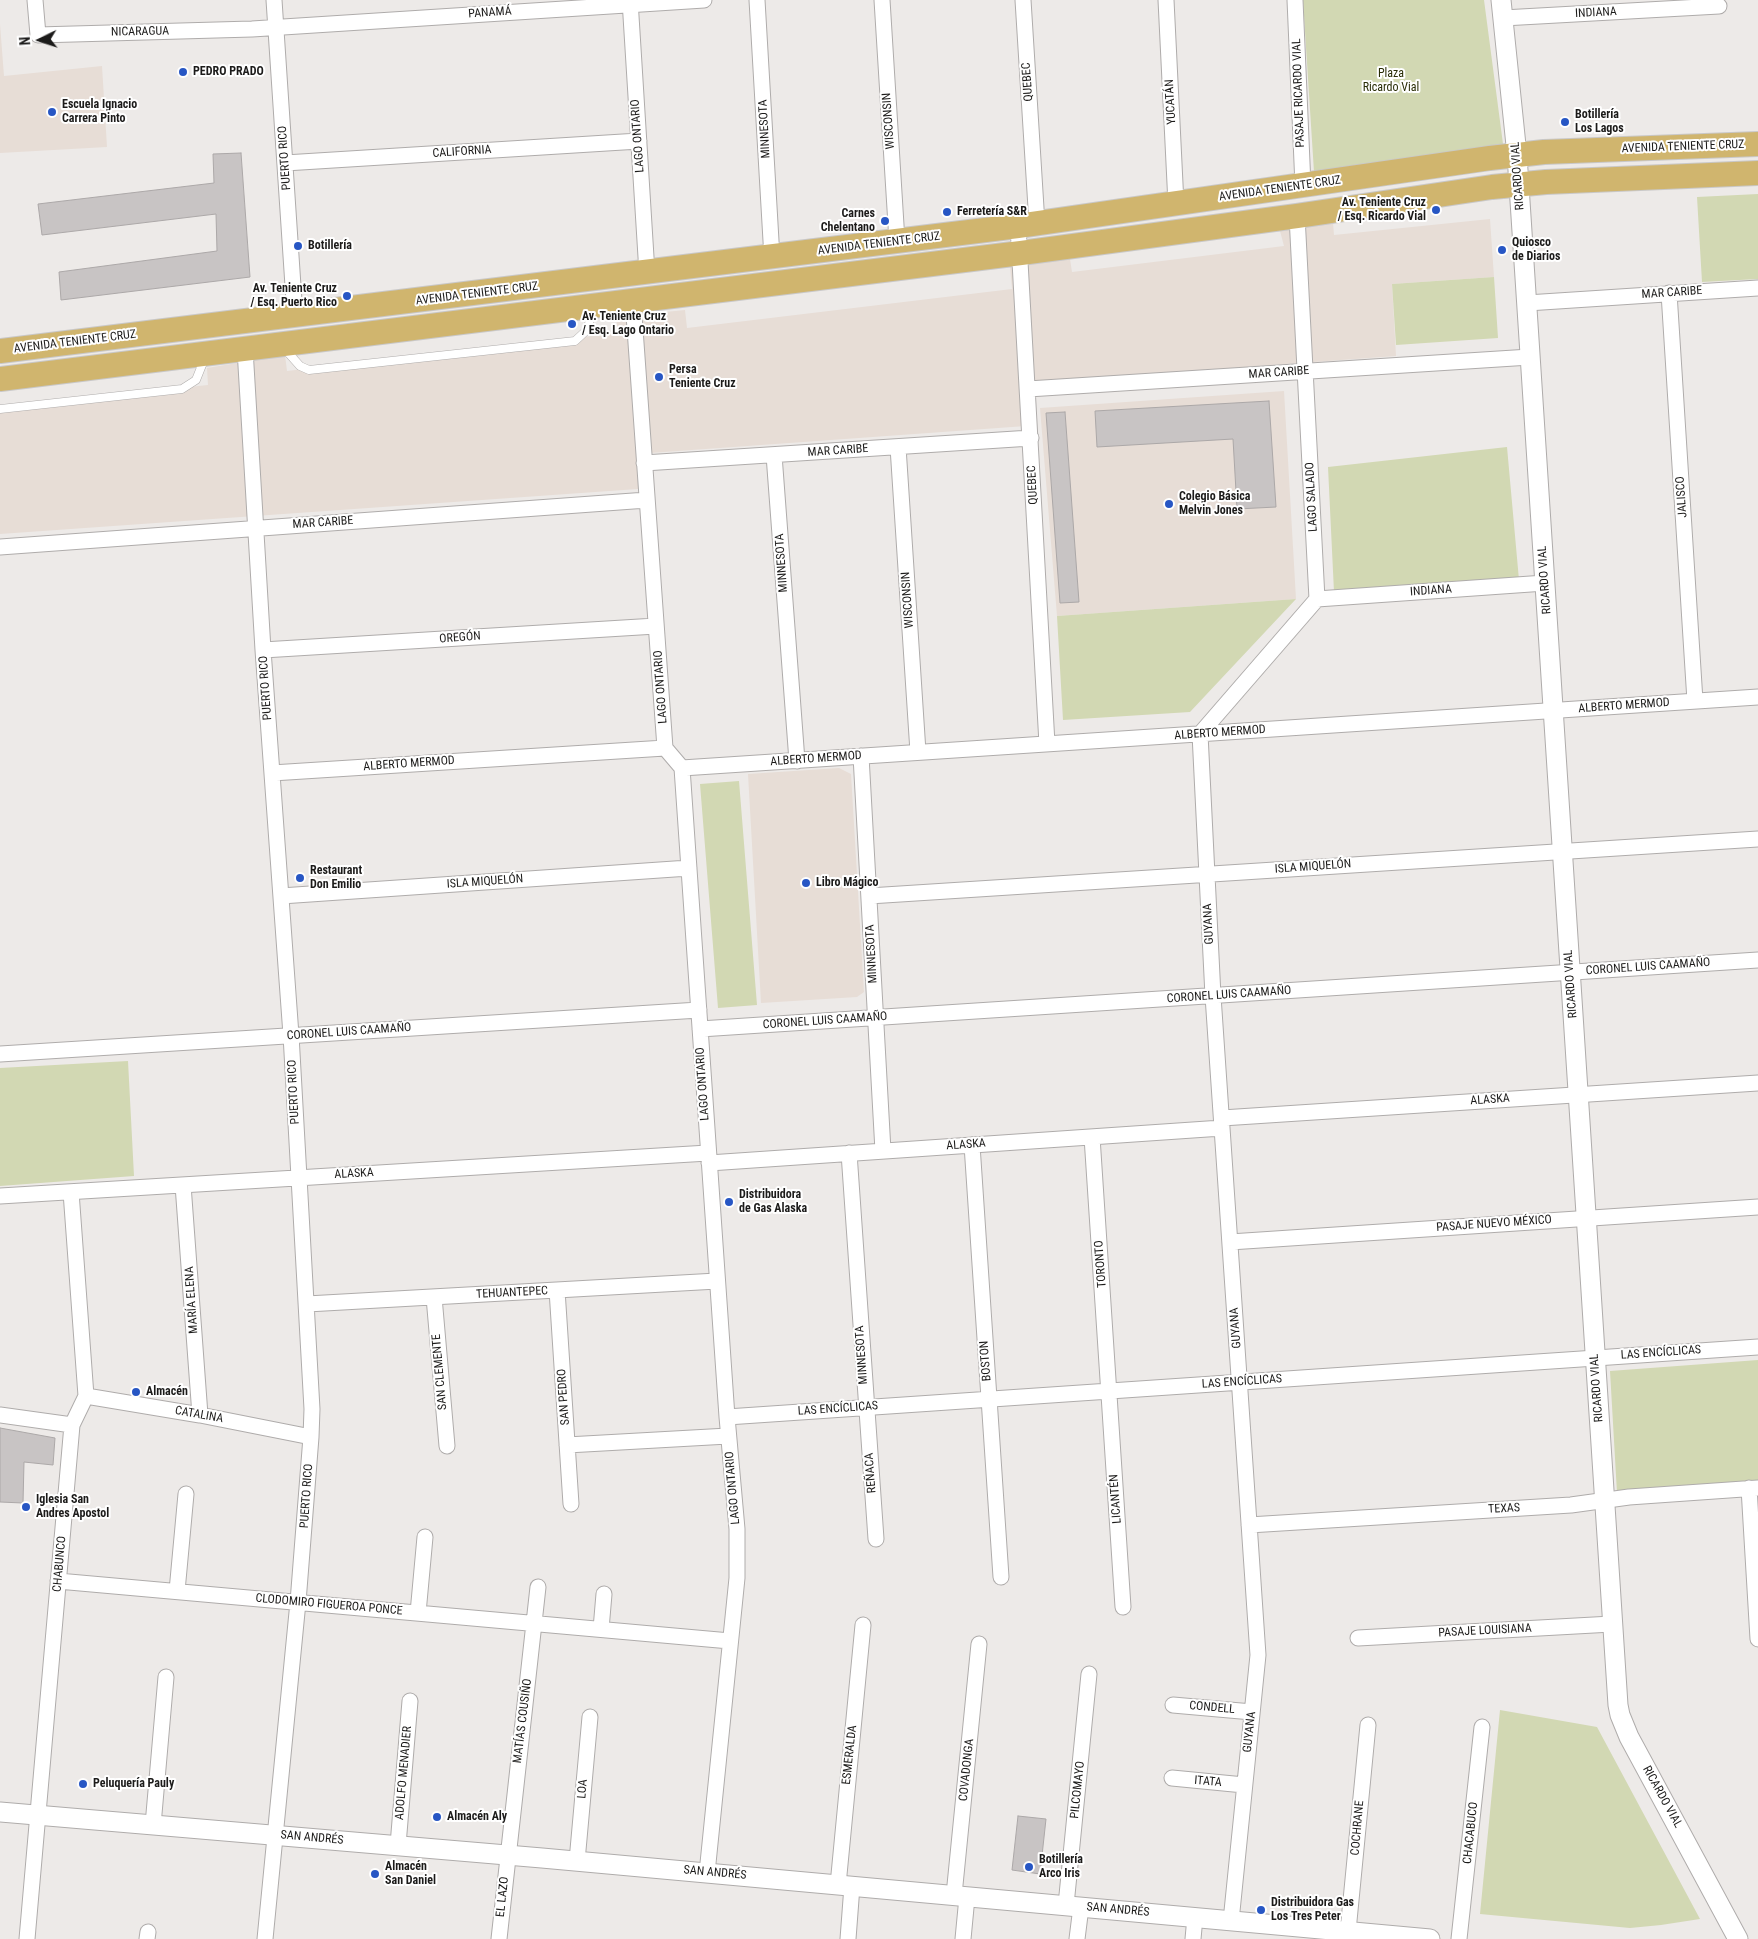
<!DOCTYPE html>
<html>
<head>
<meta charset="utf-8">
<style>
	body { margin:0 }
	#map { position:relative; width:1758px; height:1939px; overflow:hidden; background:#edeae8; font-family:"Roboto Condensed",sans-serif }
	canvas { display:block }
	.north { position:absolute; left:15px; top:15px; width:50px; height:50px; -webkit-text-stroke:4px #fff; paint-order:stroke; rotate:266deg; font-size:14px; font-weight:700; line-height:20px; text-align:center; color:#1c1b1a }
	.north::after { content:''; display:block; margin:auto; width:18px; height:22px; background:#1c1b1a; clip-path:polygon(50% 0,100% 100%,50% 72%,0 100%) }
</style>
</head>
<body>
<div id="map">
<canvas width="1758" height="1939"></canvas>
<div class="north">N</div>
</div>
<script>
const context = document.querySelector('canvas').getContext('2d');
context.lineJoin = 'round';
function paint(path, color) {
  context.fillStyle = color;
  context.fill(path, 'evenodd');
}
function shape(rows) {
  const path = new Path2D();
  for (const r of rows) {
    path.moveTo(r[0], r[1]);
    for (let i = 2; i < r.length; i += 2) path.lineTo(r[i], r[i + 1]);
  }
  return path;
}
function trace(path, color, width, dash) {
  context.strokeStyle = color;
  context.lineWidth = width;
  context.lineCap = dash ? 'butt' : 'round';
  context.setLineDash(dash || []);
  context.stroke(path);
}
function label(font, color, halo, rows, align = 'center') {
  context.font = font + ' "Roboto Condensed",sans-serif';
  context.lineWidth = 4;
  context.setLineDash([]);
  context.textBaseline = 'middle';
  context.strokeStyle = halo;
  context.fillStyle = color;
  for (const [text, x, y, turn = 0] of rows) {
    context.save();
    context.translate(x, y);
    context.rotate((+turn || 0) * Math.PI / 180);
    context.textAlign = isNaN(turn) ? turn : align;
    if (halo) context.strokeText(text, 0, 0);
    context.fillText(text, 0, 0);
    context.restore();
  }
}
paint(shape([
	[0,24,4,76,102,66,107,147,0,153],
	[1490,219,1494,277,1392,284,1396,356,1025,383,1026,426,650,453,652,488,0,534,0,407,208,385,207,368,285,355,287,371,618,333,616,317,685,310,687,328,1012,289,1010,266,1070,259,1072,272,1284,246,1280,231,1333,223,1334,235],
	[1284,391,1296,599,1057,616,1040,408],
	[839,768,851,774,864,992,857,997,761,1003,748,774]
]), '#e7ddd6');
paint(shape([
	[1303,0,1484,0,1503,144,1478,151,1314,172],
	[1758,194,1758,279,1702,282,1697,197],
	[1494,277,1498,338,1396,345,1392,284],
	[1507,447,1519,580,1334,592,1328,467],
	[1296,599,1190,712,1063,720,1057,616],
	[739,781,757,1005,718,1008,700,784],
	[128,1061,134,1176,0,1186,0,1068],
	[1758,1360,1758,1482,1617,1493,1610,1371],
	[1500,1710,1597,1727,1700,1919,1661,1925,1630,1928,1480,1914]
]), '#d2d8b3');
const building = shape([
	[241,153,250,277,61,300,59,272,217,251,216,214,42,235,38,204,214,183,213,154,241,153],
	[1269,401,1276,507,1237,509,1233,439,1097,447,1095,411,1269,401],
	[1065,412,1079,602,1060,603,1046,413,1065,412],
	[0,1428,55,1438,53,1465,24,1462,23,1503,0,1502,0,1428],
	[1018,1816,1046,1819,1040,1874,1012,1870,1018,1816]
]);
paint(building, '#c8c4c4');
trace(building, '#aca8a8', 1);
const service = shape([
	[284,348,300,366,309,370,575,341,588,329,592,308],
	[0,409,182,389,196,380,202,365,203,356]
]);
const minor = shape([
	[35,0,38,35,252,29,704,0],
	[274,0,295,316],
	[630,0,647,273],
	[757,0,772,258],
	[882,0,897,241],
	[1023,0,1037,224],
	[1166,0,1176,204],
	[1295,0,1303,186],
	[1503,18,1719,6],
	[285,163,639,141],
	[1018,226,1047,744],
	[1669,293,1695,701],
	[633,301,665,748,682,768,727,1417,737,1529,737,1578,707,1873],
	[1527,303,1758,288],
	[245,349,263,650,291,1035,312,1409,311,1437,298,1602,265,1939],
	[1028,389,1530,357],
	[898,447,918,752],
	[774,455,797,761],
	[644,463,1031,438],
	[0,547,647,500],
	[1317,599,1545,583],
	[263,650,656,626],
	[861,756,883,1151],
	[682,768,1758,697],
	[272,773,665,748],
	[281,896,689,868],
	[869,896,1758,839],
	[700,1029,1758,960],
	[0,1054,699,1010],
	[1222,1118,1758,1083],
	[1092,1137,1123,1607],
	[972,1145,1001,1577],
	[849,1153,876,1539],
	[709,1163,1222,1128],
	[183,1185,200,1415],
	[0,1196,708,1153],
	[1230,1242,1758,1207],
	[557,1290,571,1504],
	[434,1297,447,1446],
	[307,1304,717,1281],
	[86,1396,200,1415,311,1437],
	[0,1415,72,1425],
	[727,1417,1758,1347],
	[567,1445,728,1436],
	[1749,1488,1758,1639],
	[1249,1525,1571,1505,1629,1497,1758,1488],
	[58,1581,730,1641],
	[177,1591,186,1494],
	[418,1613,425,1537],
	[601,1629,604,1594],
	[1358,1638,1612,1624],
	[1173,1705,1252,1712],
	[1172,1778,1244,1785],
	[153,1825,166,1677],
	[398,1845,410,1701],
	[577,1861,590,1717],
	[838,1885,863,1625],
	[954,1895,979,1644],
	[1066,1905,1089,1674],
	[1231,1921,1258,1655,1213,996,1200,734,1317,599,1297,216],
	[1348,1931,1368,1725],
	[27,1939,72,1425,86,1396,71,1192],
	[147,1939,148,1932],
	[499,1939,538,1587],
	[848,1939,852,1886],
	[963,1939,967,1897],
	[1077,1939,1081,1907],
	[1193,1939,1195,1917],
	[1459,1939,1482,1727]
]);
const tertiary = shape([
	[1501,0,1517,155,1618,1705,1620,1715,1629,1737,1738,1939],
	[0,1812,542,1858,1430,1939]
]);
const primary = shape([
	[0,351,1018,226,1490,158,1544,152,1758,144],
	[0,379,1021,253,1297,216,1492,187,1546,182,1758,173]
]);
trace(service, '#afacab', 9);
trace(minor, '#afacab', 17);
trace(tertiary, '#afacab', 21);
trace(primary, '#c9c8c8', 26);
trace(service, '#fff', 8);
trace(minor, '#fff', 15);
trace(tertiary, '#fff', 19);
trace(primary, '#d0b56e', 24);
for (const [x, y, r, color] of [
	[183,72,5,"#2756c4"],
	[52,112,5,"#2756c4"],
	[1565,122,5,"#2756c4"],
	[1436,210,5,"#2756c4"],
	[947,212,5,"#2756c4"],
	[885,221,5,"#2756c4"],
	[298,246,5,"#2756c4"],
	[1502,250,5,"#2756c4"],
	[347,296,5,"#2756c4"],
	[572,324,5,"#2756c4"],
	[659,377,5,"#2756c4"],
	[1169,504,5,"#2756c4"],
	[300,878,5,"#2756c4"],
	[806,883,5,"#2756c4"],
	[729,1202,5,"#2756c4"],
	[136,1392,5,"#2756c4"],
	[26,1507,5,"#2756c4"],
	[83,1784,5,"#2756c4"],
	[437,1817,5,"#2756c4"],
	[1029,1867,5,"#2756c4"],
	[375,1874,5,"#2756c4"],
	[1261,1910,5,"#2756c4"]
]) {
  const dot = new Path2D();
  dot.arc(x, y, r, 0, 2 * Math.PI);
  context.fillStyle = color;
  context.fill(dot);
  trace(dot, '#fff', 2);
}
label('12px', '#1c1b1a', '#fff', [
	["PANAMÁ",490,13,-4],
	["INDIANA",1596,13,-3],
	["NICARAGUA",140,32,-1],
	["QUEBEC",1028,82,-94],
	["PASAJE RICARDO VIAL",1299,93,-92],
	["YUCATÁN",1171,102,-93],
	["WISCONSIN",889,121,-94],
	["MINNESOTA",765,129,-93],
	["LAGO ONTARIO",638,136,-94],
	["AVENIDA TENIENTE CRUZ",1683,147,-2],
	["CALIFORNIA",462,152,-4],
	["PUERTO RICO",285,158,-94],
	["RICARDO VIAL",1518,176,-94],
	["AVENIDA TENIENTE CRUZ",1280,189,-8],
	["AVENIDA TENIENTE CRUZ",879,244,-7],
	["MAR CARIBE",1672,293,-4],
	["AVENIDA TENIENTE CRUZ",477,294,-7],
	["AVENIDA TENIENTE CRUZ",75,342,-7],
	["MAR CARIBE",1279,373,-4],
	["MAR CARIBE",838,451,-4],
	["QUEBEC",1033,485,-93],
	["LAGO SALADO",1312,497,-93],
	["JALISCO",1682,497,-94],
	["MAR CARIBE",323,523,-4],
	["MINNESOTA",782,563,-94],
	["RICARDO VIAL",1545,580,-94],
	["INDIANA",1431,591,-4],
	["WISCONSIN",908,600,-94],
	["OREGÓN",460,638,-4],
	["LAGO ONTARIO",661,687,-94],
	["PUERTO RICO",266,688,-94],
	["ALBERTO MERMOD",1624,706,-4],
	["ALBERTO MERMOD",1220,733,-4],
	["ALBERTO MERMOD",816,759,-4],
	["ALBERTO MERMOD",409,764,-4],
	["ISLA MIQUELÓN",1313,867,-4],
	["ISLA MIQUELÓN",485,882,-4],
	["GUYANA",1209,924,-93],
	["MINNESOTA",872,954,-93],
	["CORONEL LUIS CAAMAÑO",1648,967,-4],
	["RICARDO VIAL",1571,984,-94],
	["CORONEL LUIS CAAMAÑO",1229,995,-4],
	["CORONEL LUIS CAAMAÑO",825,1021,-4],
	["CORONEL LUIS CAAMAÑO",349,1032,-4],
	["LAGO ONTARIO",703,1084,-94],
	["PUERTO RICO",294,1092,-93],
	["ALASKA",1490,1100,-4],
	["ALASKA",966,1145,-4],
	["ALASKA",354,1174,-3],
	["PASAJE NUEVO MÉXICO",1494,1224,-4],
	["TORONTO",1101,1264,-94],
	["TEHUANTEPEC",512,1293,-3],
	["MARÍA ELENA",192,1300,-94],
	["GUYANA",1236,1328,-94],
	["LAS ENCÍCLICAS",1661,1353,-4],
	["MINNESOTA",862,1355,-94],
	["BOSTON",986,1361,-94],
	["SAN CLEMENTE",440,1372,-95],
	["LAS ENCÍCLICAS",1242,1382,-4],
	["RICARDO VIAL",1597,1388,-94],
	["SAN PEDRO",564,1397,-94],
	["LAS ENCÍCLICAS",838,1409,-4],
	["CATALINA",199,1415,10],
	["REÑACA",871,1473,-94],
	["LAGO ONTARIO",733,1488,-95],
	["PUERTO RICO",307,1496,-86],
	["LICANTÉN",1116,1499,-94],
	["TEXAS",1504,1509,-3],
	["CHABUNCO",60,1564,-85],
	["CLODOMIRO FIGUEROA PONCE",329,1605,5],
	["PASAJE LOUISIANA",1485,1631,-3],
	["CONDELL",1212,1708,5],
	["MATÍAS COUSIÑO",523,1721,-83],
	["GUYANA",1250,1732,-84],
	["ESMERALDA",850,1755,-84],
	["COVADONGA",967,1770,-84],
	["ADOLFO MENADIER",404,1773,-85],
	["ITATA",1208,1782,5],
	["LOA",583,1789,-85],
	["PILCOMAYO",1078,1790,-84],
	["RICARDO VIAL",1662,1797,61],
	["COCHRANE",1358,1828,-85],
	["CHACABUCO",1471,1833,-84],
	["SAN ANDRÉS",312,1838,5],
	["SAN ANDRÉS",715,1873,5],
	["EL LAZO",503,1897,-84],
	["SAN ANDRÉS",1118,1910,5]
]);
label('bold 12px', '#1c1b1a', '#fff', [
	["PEDRO PRADO",193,72],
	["Escuela Ignacio",62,105],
	["Carrera Pinto",62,119],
	["Botillería",1575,115],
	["Los Lagos",1575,129],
	["Av. Teniente Cruz",1426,203,"right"],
	["/ Esq. Ricardo Vial",1426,217,"right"],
	["Ferretería S&R",957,212],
	["Carnes",875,214,"right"],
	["Chelentano",875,228,"right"],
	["Quiosco",1512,243],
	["de Diarios",1512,257],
	["Botillería",308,246],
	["Av. Teniente Cruz",337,289,"right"],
	["/ Esq. Puerto Rico",337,303,"right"],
	["Av. Teniente Cruz",582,317],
	["/ Esq. Lago Ontario",582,331],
	["Persa",669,370],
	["Teniente Cruz",669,384],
	["Colegio Básica",1179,497],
	["Melvin Jones",1179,511],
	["Restaurant",310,871],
	["Don Emilio",310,885],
	["Libro Mágico",816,883],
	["Distribuidora",739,1195],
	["de Gas Alaska",739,1209],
	["Almacén",146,1392],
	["Iglesia San",36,1500],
	["Andres Apostol",36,1514],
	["Peluquería Pauly",93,1784],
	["Almacén Aly",447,1817],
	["Botillería",1039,1860],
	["Arco Iris",1039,1874],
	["Almacén",385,1867],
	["San Daniel",385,1881],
	["Distribuidora Gas",1271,1903],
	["Los Tres Peter",1271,1917]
], 'left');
label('12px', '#292d06', '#fff', [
	["Plaza",1391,74],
	["Ricardo Vial",1391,88]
]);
</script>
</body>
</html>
